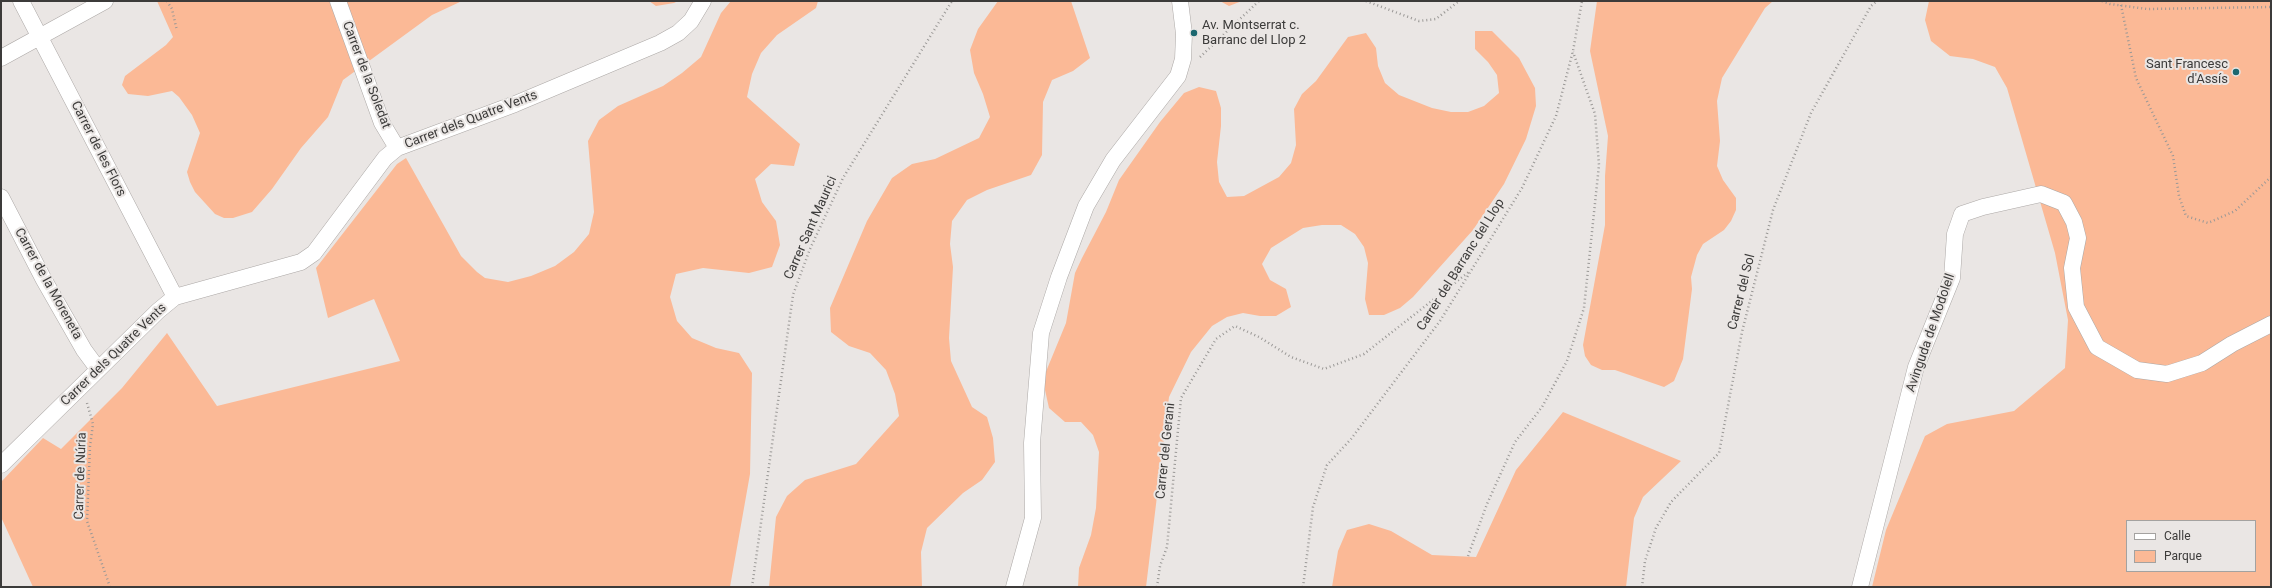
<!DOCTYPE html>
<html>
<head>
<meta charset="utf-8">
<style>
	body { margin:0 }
	#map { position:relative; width:2272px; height:588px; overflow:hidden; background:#eae6e4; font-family:Roboto,sans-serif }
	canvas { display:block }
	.frame { position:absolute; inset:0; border:2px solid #3c3b3a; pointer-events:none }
	.legend { position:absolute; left:2126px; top:520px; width:130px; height:52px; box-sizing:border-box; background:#eae6e4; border:1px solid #a4a2a0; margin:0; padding:5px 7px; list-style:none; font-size:12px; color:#3c3b3a }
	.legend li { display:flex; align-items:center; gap:8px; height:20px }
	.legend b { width:20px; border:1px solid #a4a2a0 }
</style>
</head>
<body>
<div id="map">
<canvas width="2272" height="588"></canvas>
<div class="frame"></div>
<ul class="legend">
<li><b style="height:5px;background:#fff"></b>Calle</li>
<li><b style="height:11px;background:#fbb996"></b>Parque</li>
</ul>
</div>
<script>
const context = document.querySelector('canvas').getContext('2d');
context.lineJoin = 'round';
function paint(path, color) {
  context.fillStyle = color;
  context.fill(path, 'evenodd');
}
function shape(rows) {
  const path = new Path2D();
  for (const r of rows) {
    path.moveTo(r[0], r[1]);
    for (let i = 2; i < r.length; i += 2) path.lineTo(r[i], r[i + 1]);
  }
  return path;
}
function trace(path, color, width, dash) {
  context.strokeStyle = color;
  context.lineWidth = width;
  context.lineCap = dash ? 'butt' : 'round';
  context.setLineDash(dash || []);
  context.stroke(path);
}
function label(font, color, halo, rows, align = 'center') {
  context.font = font + ' Roboto,sans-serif';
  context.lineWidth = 4;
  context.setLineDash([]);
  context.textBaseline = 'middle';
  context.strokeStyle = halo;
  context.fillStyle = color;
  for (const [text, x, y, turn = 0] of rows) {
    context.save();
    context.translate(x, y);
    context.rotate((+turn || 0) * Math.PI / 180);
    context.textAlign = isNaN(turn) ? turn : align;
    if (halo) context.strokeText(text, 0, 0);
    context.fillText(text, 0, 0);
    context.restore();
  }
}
paint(shape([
	[157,1,462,1,432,15,343,80,328,117,301,148,272,189,252,212,233,218,224,218,215,214,195,192,190,182,187,172,200,133,192,115,179,97,172,91,148,96,128,94,122,85,125,76,166,45,173,37],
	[649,1,678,1,674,3,656,6],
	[731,1,818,1,816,8,777,35,761,53,752,74,747,97,800,144,794,166,771,164,755,179,762,202,776,221,780,245,772,267,749,273,703,268,676,274,670,297,677,321,692,338,716,348,739,353,752,373,750,474,730,587,33,587,1,517,1,482,43,438,61,449,122,388,167,333,217,406,400,361,374,299,328,318,316,268,397,164,406,158,461,256,477,272,485,278,508,282,531,276,555,266,574,252,589,234,594,212,588,141,599,120,618,106,663,86,682,73,701,57,721,13],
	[998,1,1071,1,1090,58,1073,71,1052,80,1043,102,1042,155,1031,175,987,190,967,200,952,221,950,244,953,267,949,338,951,361,972,407,987,417,993,438,995,462,982,480,963,493,927,528,921,552,922,587,769,587,776,517,787,496,805,480,856,464,899,416,895,394,886,370,870,353,849,346,831,332,830,308,867,221,892,178,912,164,935,159,979,138,990,117,983,94,974,73,970,50,978,29],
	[1220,1,1242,1,1229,6],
	[1597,1,1773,1,1765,8,1722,78,1717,101,1720,141,1717,166,1723,180,1736,198,1736,210,1731,221,1724,230,1703,244,1697,255,1691,277,1692,289,1683,359,1674,381,1664,387,1615,370,1602,370,1591,365,1585,356,1583,345,1605,225,1605,176,1608,136,1590,51],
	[1929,1,2271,1,2271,587,1872,587,1886,530,1925,436,1947,424,2014,411,2065,368,2068,320,2055,253,2007,88,1995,67,1973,59,1950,56,1931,41,1925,20],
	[2127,521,2255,521,2255,571,2127,571],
	[1475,31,1492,31,1519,58,1535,88,1536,106,1526,139,1504,184,1473,230,1413,297,1400,308,1384,315,1369,315,1365,299,1368,263,1364,247,1355,234,1341,225,1322,225,1303,228,1271,248,1262,264,1270,280,1286,289,1291,307,1276,316,1260,316,1243,313,1227,317,1212,326,1191,352,1169,397,1146,587,1078,587,1079,568,1091,535,1096,508,1099,452,1093,435,1081,422,1065,422,1049,408,1045,390,1045,374,1066,323,1075,273,1082,258,1106,212,1119,180,1160,122,1184,93,1199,87,1216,91,1221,108,1221,126,1217,162,1219,182,1227,197,1244,196,1279,177,1291,163,1296,145,1294,109,1302,94,1316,81,1348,37,1366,33,1376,48,1378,66,1385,83,1399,95,1432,108,1451,112,1468,112,1484,106,1499,93,1497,75,1488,62,1475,49],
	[1563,412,1681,461,1643,497,1634,518,1626,587,1332,587,1338,551,1347,530,1369,524,1391,531,1432,555,1476,557,1516,470]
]), '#fbb996');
const minor = shape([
	[21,1,175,297],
	[338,1,382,123,397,148],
	[1,58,105,1],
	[1,197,44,280,84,350,98,369],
	[1,465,158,311,175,297,301,262,314,253,385,158,397,148,515,104,660,43,678,33,691,21,703,1],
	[1014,587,1033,518,1032,443,1041,333,1059,277,1086,206,1113,160,1178,76,1183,59,1184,34,1180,1],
	[1860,587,1916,367,1952,278,1955,234,1962,214,1983,207,2041,194,2064,203,2074,222,2078,238,2072,268,2076,307,2097,347,2137,370,2167,374,2202,363,2232,344,2271,324]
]);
trace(minor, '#aca8a6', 17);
trace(shape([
	[167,1,172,9,177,31],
	[1366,1,1419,21,1436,19,1459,1],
	[2102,1,2110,4,2147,9,2271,7],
	[2121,5,2136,78,2173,156,2179,196,2186,216,2208,223,2235,211,2271,177],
	[1200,57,1259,1],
	[87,403,93,424,90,446,87,521,110,587],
	[1468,556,1487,504,1515,442,1542,407,1567,361,1584,308,1599,165,1595,114,1573,52],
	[752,587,793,295,810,249,843,178,952,1],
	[1157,587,1160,566,1167,547,1181,398,1216,339,1235,326,1259,337,1291,357,1324,369,1364,354,1470,271],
	[1303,587,1313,507,1327,465,1351,439,1440,321,1522,188,1556,116,1573,51,1582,1],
	[1642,587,1645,561,1656,528,1671,502,1719,453,1742,332,1773,210,1811,113,1871,6,1877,1]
]), '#9a9896', 2.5, [1, 3]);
trace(minor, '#fff', 16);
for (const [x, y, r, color] of [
	[1194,33,4,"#1c6870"],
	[2236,72,4,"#1c6870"]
]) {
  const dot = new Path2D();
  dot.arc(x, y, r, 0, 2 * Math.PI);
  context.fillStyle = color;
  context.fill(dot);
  trace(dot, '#eae6e4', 1.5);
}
label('13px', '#3c3b3a', '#eae6e4', [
	["Av. Montserrat c.",1202,26],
	["Barranc del Llop 2",1202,41],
	["Sant Francesc",2228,65,"right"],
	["d'Assís",2228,80,"right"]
], 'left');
label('13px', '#3c3b3a', '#eae6e4', [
	["Carrer de la Soledat",366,75,69],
	["Carrer dels Quatre Vents",471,120,-21],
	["Carrer de les Flors",98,149,63],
	["Carrer Sant Maurici",811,228,-66],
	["Carrer del Barranc del Llop",1461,265,-58],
	["Carrer de la Moreneta",48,284,61],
	["Carrer del Sol",1742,292,-76],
	["Avinguda de Modolell",1931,333,-71],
	["Carrer dels Quatre Vents",114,355,-44],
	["Carrer del Gerani",1166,451,-84],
	["Carrer de Núria",81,476,-88]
]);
</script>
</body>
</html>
